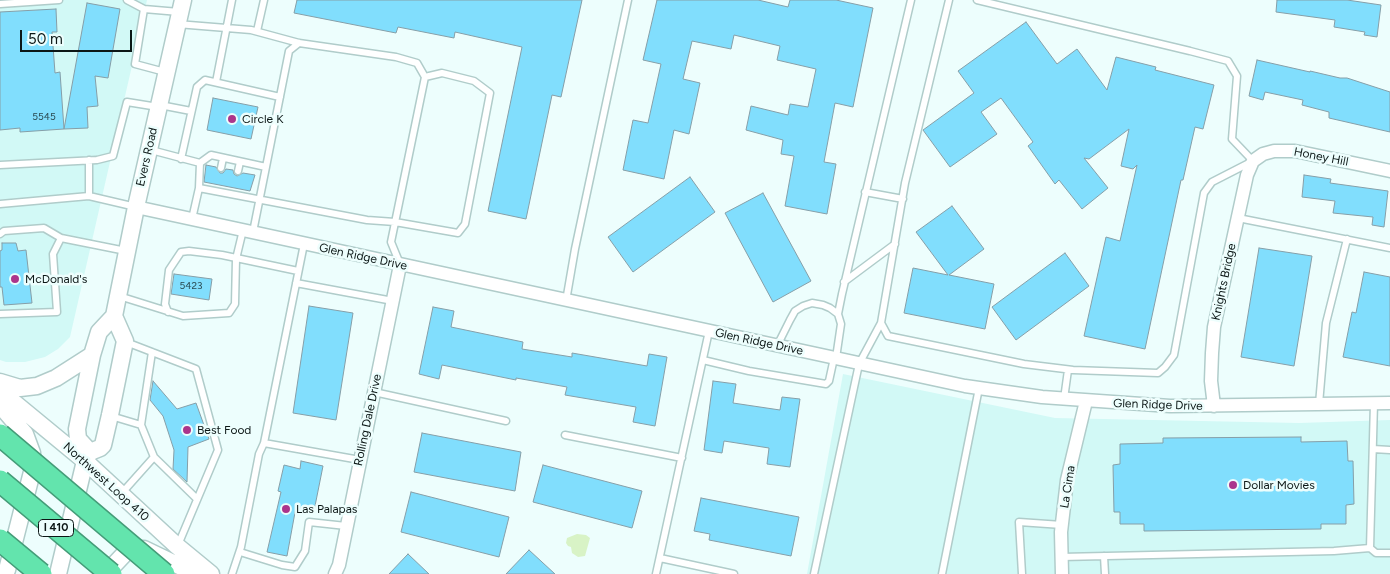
<!DOCTYPE html>
<html>
<head>
<meta charset="utf-8">
<style>
	body { margin:0 }
	#map { position:relative; width:1390px; height:574px; overflow:hidden; background:#edfefd; font-family:Figtree,sans-serif }
	canvas { display:block }
	.scale { position:absolute; left:20px; top:30px; width:112px; height:22px; box-sizing:border-box; border:2px solid #0c1716; border-top:0; padding-left:6px; font-size:15px; line-height:18px; white-space:nowrap; color:#0c1716; -webkit-text-stroke:4px #edfefd; paint-order:stroke }
</style>
</head>
<body>
<div id="map">
<canvas width="1390" height="574"></canvas>
<div class="scale">50 m</div>
</div>
<script>
const context = document.querySelector('canvas').getContext('2d');
context.lineJoin = 'round';
function paint(path, color) {
  context.fillStyle = color;
  context.fill(path, 'evenodd');
}
function shape(rows) {
  const path = new Path2D();
  for (const r of rows) {
    path.moveTo(r[0], r[1]);
    for (let i = 2; i < r.length; i += 2) path.lineTo(r[i], r[i + 1]);
  }
  return path;
}
function trace(path, color, width, dash) {
  context.strokeStyle = color;
  context.lineWidth = width;
  context.lineCap = dash ? 'butt' : 'round';
  context.setLineDash(dash || []);
  context.stroke(path);
}
function label(font, color, halo, rows, align = 'center') {
  context.font = font + ' Figtree,sans-serif';
  context.lineWidth = 5;
  context.setLineDash([]);
  context.textBaseline = 'middle';
  context.strokeStyle = halo;
  context.fillStyle = color;
  for (const [text, x, y, turn = 0] of rows) {
    context.save();
    context.translate(x, y);
    context.rotate((+turn || 0) * Math.PI / 180);
    context.textAlign = isNaN(turn) ? turn : align;
    if (halo) context.strokeText(text, 0, 0);
    context.fillText(text, 0, 0);
    context.restore();
  }
}
paint(shape([
	[0,0,147,0,70,337,58,349,45,357,25,362,6,362,0,360],
	[843,374,1055,418,1299,423,1390,420,1390,574,807,574]
]), '#d2f9f6');
paint(shape([
	[577,534,586,535,590,538,585,556,578,557,572,553,571,547,568,546,566,543,567,538]
]), '#d8f3c6');
const building = shape([
	[297,0,582,0,561,97,552,95,526,219,488,211,522,47,455,32,454,38,398,27,396,33,294,13,297,0],
	[657,0,758,0,788,7,790,0,836,0,873,8,853,107,835,103,824,162,836,164,827,214,785,206,794,156,781,154,783,140,746,130,751,106,788,115,790,104,808,107,816,69,777,60,780,46,734,35,731,49,692,41,683,79,700,83,689,134,674,130,664,179,623,170,633,120,648,123,661,64,643,60,657,0],
	[1277,0,1347,0,1381,5,1377,37,1364,35,1365,32,1334,27,1335,20,1276,12,1277,0],
	[87,3,120,9,108,78,95,76,98,106,87,107,88,128,64,129,87,3],
	[56,9,57,32,52,32,55,73,60,72,64,129,20,132,20,128,0,130,0,12,56,9],
	[1026,22,1057,64,1077,49,1107,90,1116,57,1156,67,1155,70,1214,85,1203,129,1195,127,1183,180,1181,180,1145,349,1084,336,1106,237,1120,241,1137,165,1133,169,1121,166,1129,129,1089,159,1084,158,1108,188,1082,209,1059,180,1055,184,1028,146,1033,142,1001,98,981,112,997,134,950,167,923,130,974,93,958,71,1026,22],
	[1257,60,1310,72,1310,71,1340,78,1347,78,1390,92,1390,132,1329,118,1329,112,1302,105,1303,100,1265,92,1263,100,1249,96,1257,60],
	[213,98,258,107,251,139,207,130,213,98],
	[206,165,216,167,220,173,223,173,226,169,233,170,234,174,237,176,243,173,255,175,250,191,204,182,206,165],
	[1304,175,1331,179,1330,183,1388,191,1384,227,1372,225,1373,217,1333,213,1335,201,1302,197,1304,175],
	[690,177,715,212,633,272,608,237,690,177],
	[763,193,811,281,773,302,725,213,763,193],
	[952,206,984,249,949,275,994,284,985,329,904,313,913,268,948,275,916,232,952,206],
	[2,243,16,243,18,251,26,250,32,303,4,305,2,287,0,287,0,251,2,250,2,243],
	[1259,248,1312,256,1294,366,1241,357,1259,248],
	[1065,253,1089,286,1016,340,992,307,1065,253],
	[1364,272,1390,277,1390,366,1343,357,1352,312,1356,313,1364,272],
	[174,274,212,279,209,300,171,294,174,274],
	[309,306,353,313,336,420,293,413,309,306],
	[433,307,454,311,451,327,523,342,522,349,572,357,572,353,647,366,649,354,667,357,655,426,633,422,636,407,565,395,567,387,516,378,516,380,442,365,439,379,419,374,433,307],
	[153,381,177,409,196,403,209,439,188,447,187,482,173,469,174,450,163,416,150,400,153,381],
	[713,381,736,384,733,403,780,410,782,397,800,399,790,467,767,464,769,448,724,441,722,453,704,450,713,381],
	[422,433,521,452,515,491,414,472,422,433],
	[1301,437,1301,442,1347,441,1348,461,1353,461,1354,504,1346,505,1346,524,1321,524,1321,529,1144,531,1144,524,1120,524,1120,512,1114,512,1113,465,1120,464,1120,444,1163,443,1163,438,1301,437],
	[301,461,323,466,314,511,296,507,287,556,267,552,281,492,278,491,284,465,300,469,301,461],
	[543,465,642,491,632,528,533,502,543,465],
	[411,492,509,517,499,557,401,532,411,492],
	[701,498,799,517,791,556,709,540,710,534,694,531,701,498],
	[529,550,555,574,506,574,529,550],
	[408,554,429,574,389,574,408,554]
]);
paint(building, '#81defd');
trace(building, '#869fa8', 1);
const lane = shape([
	[127,0,144,9,179,12],
	[949,0,905,183,881,323,888,336,1024,364,1073,370,1158,373,1165,367,1174,355,1204,193,1212,182,1253,161,1232,139,1237,76,1228,61,1190,51,977,0],
	[0,4,59,0],
	[144,9,135,64,165,72],
	[177,24,251,30,299,43,396,57,417,63,425,77,442,73,474,81,490,93,465,224,458,233,395,222,367,220,199,188,200,163,211,155,266,167,289,51,299,43],
	[257,31,264,0],
	[216,82,232,0],
	[160,105,191,111],
	[151,150,200,163],
	[181,159,197,87,205,80,280,97],
	[0,165,97,160,113,156,127,102,158,107],
	[221,168,223,158],
	[238,171,240,162],
	[865,192,903,199],
	[89,196,136,207],
	[0,204,89,196,89,160],
	[1238,218,1390,248],
	[192,219,199,188],
	[253,232,266,167],
	[0,234,4,231,44,228,61,238],
	[400,264,391,242,425,77],
	[844,282,895,244],
	[296,283,393,301],
	[119,296,183,316,229,313,235,304,236,259,243,230],
	[566,301,575,249,628,0],
	[168,312,165,304,169,270,181,252,189,251,222,255,298,271],
	[0,314,57,312,53,254,61,238,126,251],
	[126,342,196,369,218,450,178,545],
	[777,346,790,320,795,311,803,306,812,303,823,305,830,308,838,314],
	[836,358,841,324,838,314,842,294,911,0],
	[703,360,749,371,826,384,829,381,834,358],
	[374,392,506,421],
	[1064,399,1068,370],
	[1319,404,1326,323,1347,239],
	[111,416,141,425,154,457,121,494],
	[141,425,152,352],
	[565,435,682,458],
	[264,443,304,244],
	[1373,449,1390,450],
	[154,457,197,499],
	[1370,548,1376,553,1390,553],
	[240,552,282,565,295,567,305,551,309,522,346,526],
	[1104,556,1105,574],
	[1061,557,1334,551,1370,548,1374,403],
	[660,558,734,574],
	[232,574,241,547,259,454,264,443,360,460],
	[656,574,709,331],
	[814,574,859,364,881,323],
	[942,574,979,388],
	[1022,574,1019,522,1062,525]
]);
const street = shape([
	[136,207,965,386,1042,397,1170,406,1390,403],
	[1214,406,1211,381,1212,353,1214,327,1247,175,1253,161,1263,154,1274,151,1295,151,1390,171],
	[335,574,339,565,400,265],
	[1062,574,1061,532,1067,480,1086,401]
]);
const secondary = shape([
	[0,382,20,388,37,386,56,378,92,355],
	[0,391,85,461,177,546,211,574],
	[0,405,25,434,32,453,33,468,7,570,2,574],
	[90,452,78,439,77,429,92,355,99,332,114,316,136,207,183,0],
	[58,574,85,461,90,452,100,448,103,445,110,415,125,341,114,316],
	[110,574,113,566,129,549,144,549,196,574]
]);
trace(lane, '#b0ccca', 9);
trace(street, '#b0ccca', 15);
trace(secondary, '#b0ccca', 19);
trace(lane, '#fff', 6);
trace(street, '#fff', 12);
trace(secondary, '#fff', 16);
const highwayBridge = shape([
	[0,435,164,574],
	[0,481,111,574],
	[0,540,41,574]
]);
trace(highwayBridge, '#459c78', 24, []);
trace(highwayBridge, '#63e4ad', 21);
for (const [x, y, r, color] of [
	[232,119,5,"#ab358c"],
	[15,279,5,"#ab358c"],
	[187,430,5,"#ab358c"],
	[1233,485,5,"#ab358c"],
	[286,509,5,"#ab358c"]
]) {
  const dot = new Path2D();
  dot.arc(x, y, r, 0, 2 * Math.PI);
  context.fillStyle = color;
  context.fill(dot);
  trace(dot, '#edfefd', 2);
}
label('10px', '#294950', null, [
	["5545",44,117],
	["5423",191,286]
]);
for (const [x, y, w] of [
	[56,528,35]
]) {
  const box = new Path2D();
  box.roundRect(x - w / 2, y - 8.5, w, 17, 4);
  context.fillStyle = '#edfefd';
  context.fill(box);
  trace(box, '#0c1716', 1);
}
label('bold 11px', '#0c1716', null, [
	["I 410",56,528]
]);
label('12px', '#0c1716', '#edfefd', [
	["Circle K",242,119],
	["McDonald's",25,279],
	["Best Food",197,430],
	["Dollar Movies",1243,485],
	["Las Palapas",296,509]
], 'left');
label('12px', '#0c1716', '#edfefd', [
	["Evers Road",147,157,-77],
	["Honey Hill",1321,157,11],
	["Glen Ridge Drive",363,257,12],
	["Knights Bridge",1224,282,-78],
	["Glen Ridge Drive",759,342,12],
	["Glen Ridge Drive",1158,405,2],
	["Rolling Dale Drive",368,420,-78],
	["Northwest Loop 410",106,482,42],
	["La Cima",1068,487,-81]
]);
</script>
</body>
</html>
